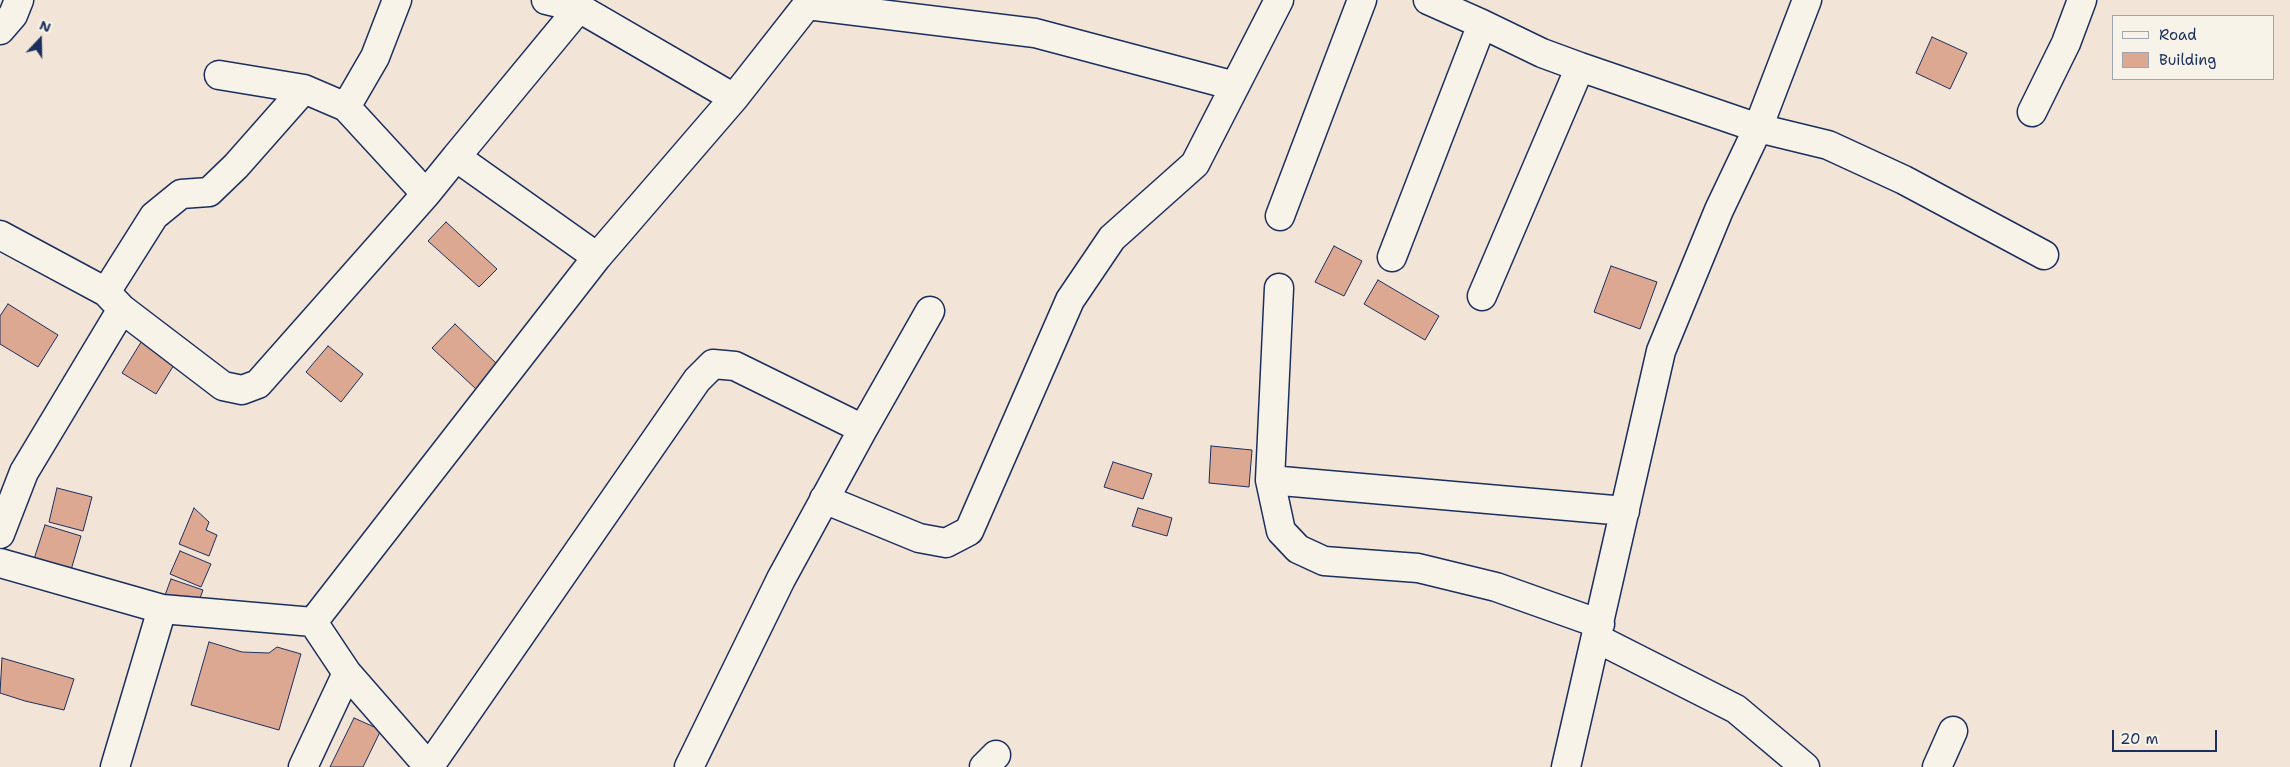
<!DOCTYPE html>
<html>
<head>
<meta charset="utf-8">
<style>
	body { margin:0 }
	#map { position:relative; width:2290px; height:767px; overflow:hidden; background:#f2e4d7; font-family:"Shantell Sans",sans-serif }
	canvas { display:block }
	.legend { position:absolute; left:2112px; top:15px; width:162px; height:65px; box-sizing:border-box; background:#f7f3e8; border:1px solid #9fa5b1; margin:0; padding:6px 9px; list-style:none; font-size:15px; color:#1b2f5e }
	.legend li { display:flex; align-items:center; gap:10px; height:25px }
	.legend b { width:25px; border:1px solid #9fa5b1 }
	.north { position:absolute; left:15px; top:15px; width:50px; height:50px; -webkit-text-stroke:4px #f7f3e8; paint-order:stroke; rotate:21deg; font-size:14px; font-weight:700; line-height:20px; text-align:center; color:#1b2f5e }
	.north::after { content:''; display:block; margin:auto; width:18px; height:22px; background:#1b2f5e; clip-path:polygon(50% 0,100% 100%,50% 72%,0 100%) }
	.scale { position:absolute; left:2112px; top:730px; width:105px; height:22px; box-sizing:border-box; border:2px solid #1b2f5e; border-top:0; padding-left:6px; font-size:15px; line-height:18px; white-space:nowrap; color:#1b2f5e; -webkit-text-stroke:4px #f7f3e8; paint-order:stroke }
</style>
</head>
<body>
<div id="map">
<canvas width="2290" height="767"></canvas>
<ul class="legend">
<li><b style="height:6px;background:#f7f3e8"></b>Road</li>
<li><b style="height:14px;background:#dda892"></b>Building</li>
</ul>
<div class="north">N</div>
<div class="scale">20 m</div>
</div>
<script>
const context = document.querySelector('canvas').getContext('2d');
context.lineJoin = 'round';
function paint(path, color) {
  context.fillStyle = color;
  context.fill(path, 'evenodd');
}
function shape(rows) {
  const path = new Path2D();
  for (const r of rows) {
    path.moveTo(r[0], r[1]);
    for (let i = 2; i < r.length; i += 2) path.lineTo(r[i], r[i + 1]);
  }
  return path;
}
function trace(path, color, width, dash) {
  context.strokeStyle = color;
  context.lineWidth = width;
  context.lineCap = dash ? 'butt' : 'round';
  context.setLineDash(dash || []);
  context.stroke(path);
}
const building = shape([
	[1932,37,1967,53,1950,89,1916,73,1932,37],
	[446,222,497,269,479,287,428,241,446,222],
	[1334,246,1362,261,1344,296,1315,282,1334,246],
	[1611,266,1657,282,1640,329,1594,312,1611,266],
	[1378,280,1439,316,1425,340,1364,304,1378,280],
	[8,304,58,335,38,367,0,344,0,316,8,304],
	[455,324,498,365,476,389,432,348,455,324],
	[143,339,177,360,156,394,122,373,143,339],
	[328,346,363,374,341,402,306,372,328,346],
	[1211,446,1252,450,1249,487,1209,483,1211,446],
	[1113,462,1152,474,1143,499,1104,487,1113,462],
	[57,488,92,497,83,531,49,522,57,488],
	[194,508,209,522,206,530,217,535,209,556,179,544,194,508],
	[1138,508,1172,518,1167,536,1132,526,1138,508],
	[45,525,81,536,71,570,34,559,45,525],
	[180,551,211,564,201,587,170,574,180,551],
	[171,579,203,590,196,609,164,598,171,579],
	[209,642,242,652,269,653,277,647,301,654,279,730,191,705,209,642],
	[2,658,74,679,64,710,25,701,0,693,2,658],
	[354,718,381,730,363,767,330,767,354,718]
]);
paint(building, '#dda892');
trace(building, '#1b2f5e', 1);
const minor = shape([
	[1428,0,1482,24],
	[807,5,1035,33,1235,86],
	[579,8,734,98],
	[0,30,13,15,19,0],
	[219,75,304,89,346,107,426,194],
	[346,107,375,57,397,0],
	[2032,112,2066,43,2082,0],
	[456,157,579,8,546,0],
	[1280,216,1362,0],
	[0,235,106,292,122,309,223,386,242,390,258,384,426,194,456,157,597,257],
	[1392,257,1482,24,1542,53,1580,67,1758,128,1828,145,1904,180,2044,255],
	[1279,288,1270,480,1281,531,1298,549,1324,561,1418,568,1496,587,1600,624],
	[106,292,154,216,181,194,209,192,236,166,304,89],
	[1482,296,1580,67],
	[1270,480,1625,511],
	[824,499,919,538,946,543,969,531,1070,300,1112,238,1195,164,1279,0],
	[0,534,24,472,122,309],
	[0,563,162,609],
	[313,622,597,257,734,98,807,5,809,0],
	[1596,638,1736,709,1805,767],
	[115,767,162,609,313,622,347,673,429,767],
	[303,767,347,673],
	[429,767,697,380,713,364,735,366,863,429,930,311],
	[689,767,781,579,863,429],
	[984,767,996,755],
	[1566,767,1661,351,1719,210,1758,128,1807,0],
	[1937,767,1953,731]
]);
trace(minor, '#1b2f5e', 31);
trace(minor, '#f7f3e8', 28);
</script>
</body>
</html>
